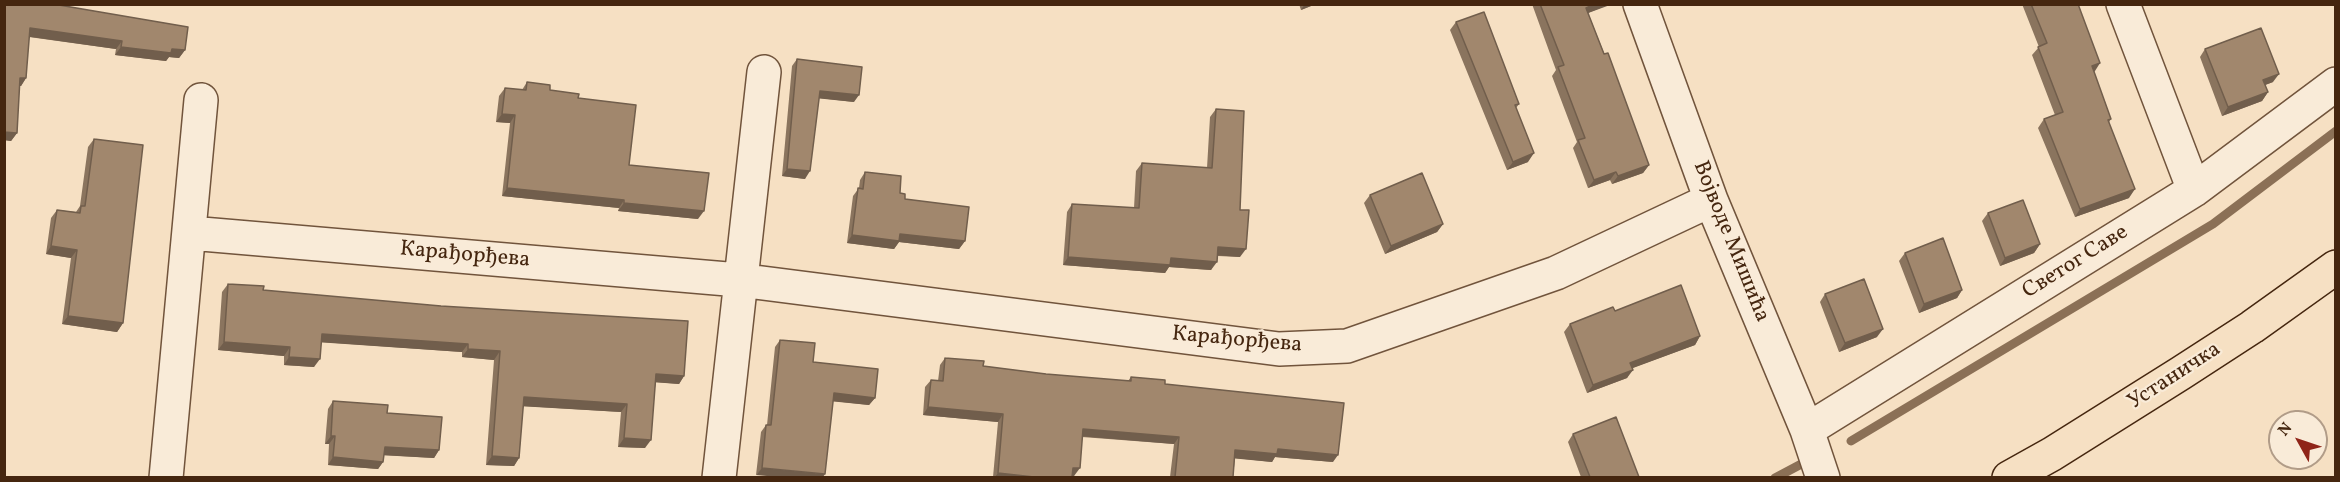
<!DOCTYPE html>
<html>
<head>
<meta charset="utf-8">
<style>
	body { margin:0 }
	#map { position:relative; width:2340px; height:482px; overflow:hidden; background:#f6e0c3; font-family:Vollkorn,serif }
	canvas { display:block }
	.frame { position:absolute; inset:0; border:6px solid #45260f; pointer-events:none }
	.north { position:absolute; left:2268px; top:410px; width:60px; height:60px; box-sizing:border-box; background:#f9ebd8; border:2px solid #b19c88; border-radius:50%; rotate:310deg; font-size:16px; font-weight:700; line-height:24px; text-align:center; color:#45260f }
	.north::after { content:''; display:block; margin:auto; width:21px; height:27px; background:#8f2418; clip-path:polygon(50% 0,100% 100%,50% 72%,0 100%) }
</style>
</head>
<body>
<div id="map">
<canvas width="2340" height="482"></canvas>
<div class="frame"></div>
<div class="north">N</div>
</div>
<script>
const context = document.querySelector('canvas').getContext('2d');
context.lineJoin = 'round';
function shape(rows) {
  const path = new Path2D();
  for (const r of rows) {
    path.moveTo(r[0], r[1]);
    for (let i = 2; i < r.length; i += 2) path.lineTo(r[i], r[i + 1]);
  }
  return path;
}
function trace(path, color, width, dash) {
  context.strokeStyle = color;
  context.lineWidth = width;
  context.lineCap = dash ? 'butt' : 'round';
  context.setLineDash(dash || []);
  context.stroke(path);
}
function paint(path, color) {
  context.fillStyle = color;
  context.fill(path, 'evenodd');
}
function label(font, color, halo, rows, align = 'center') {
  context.font = font + ' Vollkorn,serif';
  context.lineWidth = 4.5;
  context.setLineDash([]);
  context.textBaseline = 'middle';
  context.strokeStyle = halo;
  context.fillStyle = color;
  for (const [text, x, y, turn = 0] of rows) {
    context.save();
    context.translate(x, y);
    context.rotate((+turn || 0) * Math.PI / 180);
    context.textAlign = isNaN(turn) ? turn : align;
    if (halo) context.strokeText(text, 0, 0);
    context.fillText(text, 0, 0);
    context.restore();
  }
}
trace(shape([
	[1851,441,2213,224,2336,131],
	[1775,478,1807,461]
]), '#8b7056', 9);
const minor = shape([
	[1640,4,1711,200,1807,430,1823,478],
	[2123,4,2194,190],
	[190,233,739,280,1279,349,1347,346,1556,273,1711,200],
	[1807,430,2194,190,2336,84],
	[166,478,201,100],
	[719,478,764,72]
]);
const major = shape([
	[2009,478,2052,454,2181,373,2252,327,2336,267]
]);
trace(minor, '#71543c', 36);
trace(major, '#45260f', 36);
trace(minor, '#f9ebd8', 33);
trace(major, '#f6e0c3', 33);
paint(shape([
	[4,4,185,50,179,58,169,57,166,61,115,55,116,49,29,37,26,78,21,86,19,86,17,133,11,141,4,140],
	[1299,4,1316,4,1301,10],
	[1532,4,1610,4,1588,13,1649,165,1643,173,1612,184,1610,180,1588,188,1573,148,1577,142,1552,76,1556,70],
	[2022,4,2078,4,2095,71,2094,72,2111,119,2109,122,2129,198,2075,217,2038,128,2044,119,2055,115,2032,55,2039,47],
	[1456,22,1519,104,1516,108,1528,162,1507,170,1450,30],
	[2205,49,2273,82,2265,85,2268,92,2262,101,2222,116,2200,57],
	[797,59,854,102,819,98,805,179,782,176,792,66],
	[527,82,550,90,578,98,629,165,698,219,618,211,619,208,502,196,510,123,496,122,499,96,505,88,522,90],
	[1216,109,1240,210,1240,257,1218,256,1211,270,1169,267,1165,273,1063,265,1067,212,1072,204,1134,208,1136,171,1142,163,1207,168,1210,117],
	[94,139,123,323,117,332,62,324,71,258,46,254,51,218,57,210,76,212,80,206,88,147],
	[865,172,900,193,905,199,965,241,959,249,899,242,894,249,847,243,853,196,859,188,860,180],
	[1370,195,1443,224,1437,232,1385,254,1364,203],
	[1988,213,2040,244,2034,253,2000,266,1982,221],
	[1905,253,1962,290,1957,298,1919,313,1899,261],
	[228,284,263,290,684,376,679,384,656,382,645,448,618,447,621,412,523,406,519,458,514,466,486,465,494,360,462,357,462,352,321,342,314,367,284,365,284,356,218,350,222,292],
	[1825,294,1877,337,1839,352,1820,302],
	[1615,311,1700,336,1695,345,1632,368,1627,378,1587,393,1564,332,1570,324],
	[780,340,813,362,875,398,869,405,833,401,756,475,761,432,766,425,767,425,775,347],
	[945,358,983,366,1046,374,1128,381,1131,377,1165,384,1333,462,1275,457,1272,462,1235,458,1233,477,1170,477,1174,444,1082,437,1074,476,1073,476,1072,477,993,477,998,422,923,415,925,387,931,380,938,381,940,365],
	[333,401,387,413,439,450,434,458,384,455,383,462,378,469,328,465,329,444,325,444,328,409],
	[1573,434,1639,477,1581,477,1568,442]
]), '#8a745e');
paint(shape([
	[1305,4,1316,4,1301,10],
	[1595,4,1610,5,1580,16,1586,8],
	[30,28,122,41,116,49,24,36],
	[121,47,172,49,185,50,179,58,169,57,166,61,115,55],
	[2100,63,2095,71,2086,75,2092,66],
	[2279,74,2273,82,2257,88,2263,80],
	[20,78,26,78,21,86,14,86],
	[820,91,859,95,854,102,815,98],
	[2268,92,2262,101,2222,116,2228,107],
	[502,114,515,115,510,123,496,122],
	[4,132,17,133,11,141,4,140],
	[1534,153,1528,162,1507,170,1513,162],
	[1649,165,1643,173,1612,184,1618,176],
	[787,169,810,171,805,179,782,176],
	[1616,172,1610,180,1588,188,1594,180],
	[507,188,624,200,619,208,502,196],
	[2135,189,2129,198,2075,217,2080,209],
	[624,203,704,211,698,219,618,211],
	[1443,224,1437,232,1385,254,1391,246],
	[900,234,965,241,959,249,899,242,894,249,847,243,852,235],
	[2040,244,2034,253,2000,266,2005,258],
	[51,246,77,250,71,258,46,254],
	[1218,247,1246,249,1240,257,1213,255],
	[1068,257,1171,258,1217,262,1211,270,1169,267,1165,273,1063,265],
	[1962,290,1957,298,1919,313,1924,304],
	[68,316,123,323,117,332,62,324],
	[1883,329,1877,337,1839,352,1845,343],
	[322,334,468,344,462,352,316,342],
	[1700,336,1695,345,1625,371,1630,363],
	[224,342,290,347,284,356,218,350],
	[468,349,500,351,494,360,462,357],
	[289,357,320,359,314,367,284,365],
	[1633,370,1627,378,1587,393,1593,385],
	[656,374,684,376,679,384,651,382],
	[834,393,875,398,869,405,829,401],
	[524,397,627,404,621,412,518,406],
	[928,407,1003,414,998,422,923,415],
	[1083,429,1179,437,1174,444,1078,436],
	[331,436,335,436,329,444,325,444],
	[624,438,651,440,645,448,618,447],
	[385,447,439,450,434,458,379,455],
	[1278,449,1338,455,1333,462,1275,457,1272,462,1230,458,1235,450],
	[492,456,519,458,514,466,486,465],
	[333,457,383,462,378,469,328,465],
	[762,468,825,474,823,477,778,477,756,475],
	[1073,468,1080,468,1074,476,1068,475],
	[998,473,1034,477,995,477]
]), '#715e4c');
const building = shape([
	[4,4,53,4,188,27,185,50,172,49,171,53,121,47,122,41,30,28,26,78,20,78,17,133,4,132,4,4],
	[1540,4,1595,4,1586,8,1604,54,1608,53,1649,165,1618,176,1616,172,1594,180,1578,140,1585,138,1558,67,1564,65,1540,4],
	[2031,4,2078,4,2100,63,2092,66,2111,119,2108,120,2135,189,2080,209,2044,119,2063,112,2038,47,2047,43,2031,4],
	[1484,12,1519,104,1515,105,1534,153,1513,162,1456,22,1484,12],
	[2261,28,2279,74,2263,80,2268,92,2228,107,2205,49,2261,28],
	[797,59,862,67,859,95,820,91,810,171,787,169,797,59],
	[527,82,550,85,550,90,579,94,578,98,636,105,629,165,709,173,704,211,624,203,624,200,507,188,515,115,502,114,505,88,526,90,527,82],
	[1216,109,1244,111,1240,210,1249,210,1246,249,1218,247,1217,262,1171,258,1170,265,1068,257,1072,204,1139,208,1142,163,1212,168,1216,109],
	[94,139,143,145,123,323,68,316,77,250,51,246,57,210,80,213,81,206,85,206,94,139],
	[865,172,901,176,900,193,905,194,905,199,969,207,965,241,900,234,899,241,852,235,858,188,863,189,865,172],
	[1422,173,1443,224,1391,246,1370,195,1422,173],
	[2023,200,2040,244,2005,258,1988,213,2023,200],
	[1943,238,1962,290,1924,304,1905,253,1943,238],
	[1864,279,1883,329,1845,343,1825,294,1864,279],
	[228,284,264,286,263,290,441,306,688,321,684,376,656,374,651,440,624,438,627,404,524,397,519,458,492,456,500,351,468,349,468,344,322,334,320,359,289,357,290,347,224,342,228,284],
	[1681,285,1700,336,1630,363,1633,370,1593,385,1570,324,1613,307,1615,311,1681,285],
	[780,340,815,343,813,362,878,369,875,398,834,393,825,474,762,468,766,425,771,425,780,340],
	[945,358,984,361,983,366,1046,374,1131,381,1131,377,1165,380,1165,384,1344,403,1338,455,1278,449,1277,454,1235,450,1233,477,1175,477,1179,437,1083,429,1080,468,1073,468,1072,477,1034,477,998,473,1003,414,928,407,931,380,943,381,945,358],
	[333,401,388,405,387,413,442,417,439,450,385,447,383,462,333,457,335,436,331,436,333,401],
	[1616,417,1639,477,1590,477,1573,434,1616,417]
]);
paint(building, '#a1876d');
trace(building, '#715e4c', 1.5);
label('22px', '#45260f', '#f9ebd8', [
	["Војводе Мишића",1730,242,68],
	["Карађорђева",465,256,5],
	["Светог Саве",2076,263,-32],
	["Карађорђева",1237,341,5],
	["Устаничка",2175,377,-33]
]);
</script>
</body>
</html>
